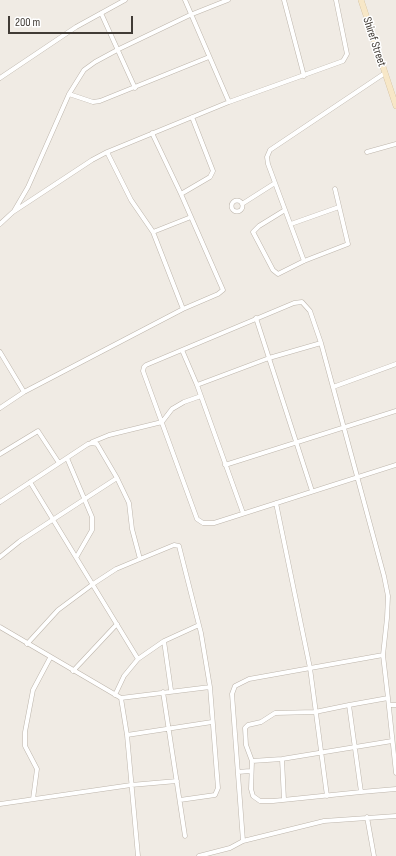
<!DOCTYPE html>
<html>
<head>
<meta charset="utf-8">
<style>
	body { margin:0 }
	#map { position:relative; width:396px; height:856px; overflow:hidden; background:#f0ebe4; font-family:"Sofia Sans Condensed",sans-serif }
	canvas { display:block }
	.scale { position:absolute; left:8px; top:16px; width:125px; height:18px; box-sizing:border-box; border:2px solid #413b35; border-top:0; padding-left:5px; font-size:12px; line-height:14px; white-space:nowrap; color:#413b35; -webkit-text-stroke:3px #fff; paint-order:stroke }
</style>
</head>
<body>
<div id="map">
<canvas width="396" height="856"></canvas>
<div class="scale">200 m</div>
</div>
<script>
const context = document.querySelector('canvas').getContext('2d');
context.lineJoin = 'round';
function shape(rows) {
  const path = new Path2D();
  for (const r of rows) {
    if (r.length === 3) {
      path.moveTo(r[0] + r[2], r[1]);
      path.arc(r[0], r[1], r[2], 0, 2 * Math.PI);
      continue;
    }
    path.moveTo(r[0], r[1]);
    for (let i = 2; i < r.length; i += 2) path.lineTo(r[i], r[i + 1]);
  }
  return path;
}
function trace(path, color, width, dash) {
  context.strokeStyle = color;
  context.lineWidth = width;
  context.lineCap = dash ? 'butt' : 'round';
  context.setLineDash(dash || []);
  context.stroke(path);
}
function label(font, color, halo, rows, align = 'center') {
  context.font = font + ' "Sofia Sans Condensed",sans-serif';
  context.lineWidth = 3;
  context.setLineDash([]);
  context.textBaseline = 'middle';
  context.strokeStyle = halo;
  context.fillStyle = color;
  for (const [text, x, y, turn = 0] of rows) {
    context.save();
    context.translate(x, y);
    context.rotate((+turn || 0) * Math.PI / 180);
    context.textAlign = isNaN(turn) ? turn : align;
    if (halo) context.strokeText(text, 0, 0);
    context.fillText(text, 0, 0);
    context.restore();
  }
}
const minor = shape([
	[185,0,229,102],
	[284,0,304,76],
	[101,13,135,88],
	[0,78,76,27,125,0],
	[69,94,93,102,100,101,209,57],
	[107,152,131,200,153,232,183,309],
	[367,152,396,144],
	[181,194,210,177,213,171,192,117],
	[237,206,5.5],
	[242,204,275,183],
	[285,210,259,226,253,232,273,270,278,274,304,261,348,244,335,189],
	[14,211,28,187,69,94,84,70,95,62,119,49,190,15,228,0],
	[0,224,13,212,92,160,107,152,229,102,343,61,347,54,336,0],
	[291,224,339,207],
	[153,232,191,217],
	[304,261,268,164,267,157,270,150,385,73],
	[256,318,312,491],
	[321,343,310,311,302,302,294,303,146,365,144,367,143,371,197,519,203,523,214,523,396,465],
	[182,350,197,385,243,513],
	[0,352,24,392,0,408],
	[197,385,269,358,321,343,384,576,388,596,387,618,383,655,388,698],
	[333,387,396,364],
	[24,392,183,309,218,294,223,290,181,194,152,133],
	[92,442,109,435,162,422,172,409,184,402,201,396],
	[0,454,38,431,59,463],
	[67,458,92,517,92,530,77,556],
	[225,465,396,411],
	[30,482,138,659],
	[0,502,88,444,92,443,97,444,117,478,129,503,132,529,140,559],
	[276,503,310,668,327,796],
	[0,557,20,541,117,478],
	[0,627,121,698,210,687],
	[164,641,171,690],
	[27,644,58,610,93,584,116,569,140,559,174,545,179,546,201,633,210,687,218,788,215,795,180,800],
	[73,671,117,624],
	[163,692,185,836],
	[115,695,124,676,138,659,164,641,199,625],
	[121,698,127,735,138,856],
	[349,705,361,792,273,801,260,801,253,796,251,789,252,761,246,745,245,728,248,725,261,722,275,713,315,712,349,705,388,698,396,773],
	[389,705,396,705],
	[127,735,212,722],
	[282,759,284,800],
	[252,761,282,759,392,741],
	[238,772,250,771],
	[361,792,396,789],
	[33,799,37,769,25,746,25,732,33,690,50,658],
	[0,804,131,785,177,781],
	[367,817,374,856],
	[243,841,232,694,235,686,249,679,383,655],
	[199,856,230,848,243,841,324,821,396,816]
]);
const secondary = shape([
	[361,0,396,106]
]);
trace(minor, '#bdb5ab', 5);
trace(secondary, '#cdbb9b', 6);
trace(minor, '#fff', 4);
trace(secondary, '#f7e7c7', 5.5);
label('12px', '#413b35', '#fff', [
	["Shiref Street",374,42,72]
]);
</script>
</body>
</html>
